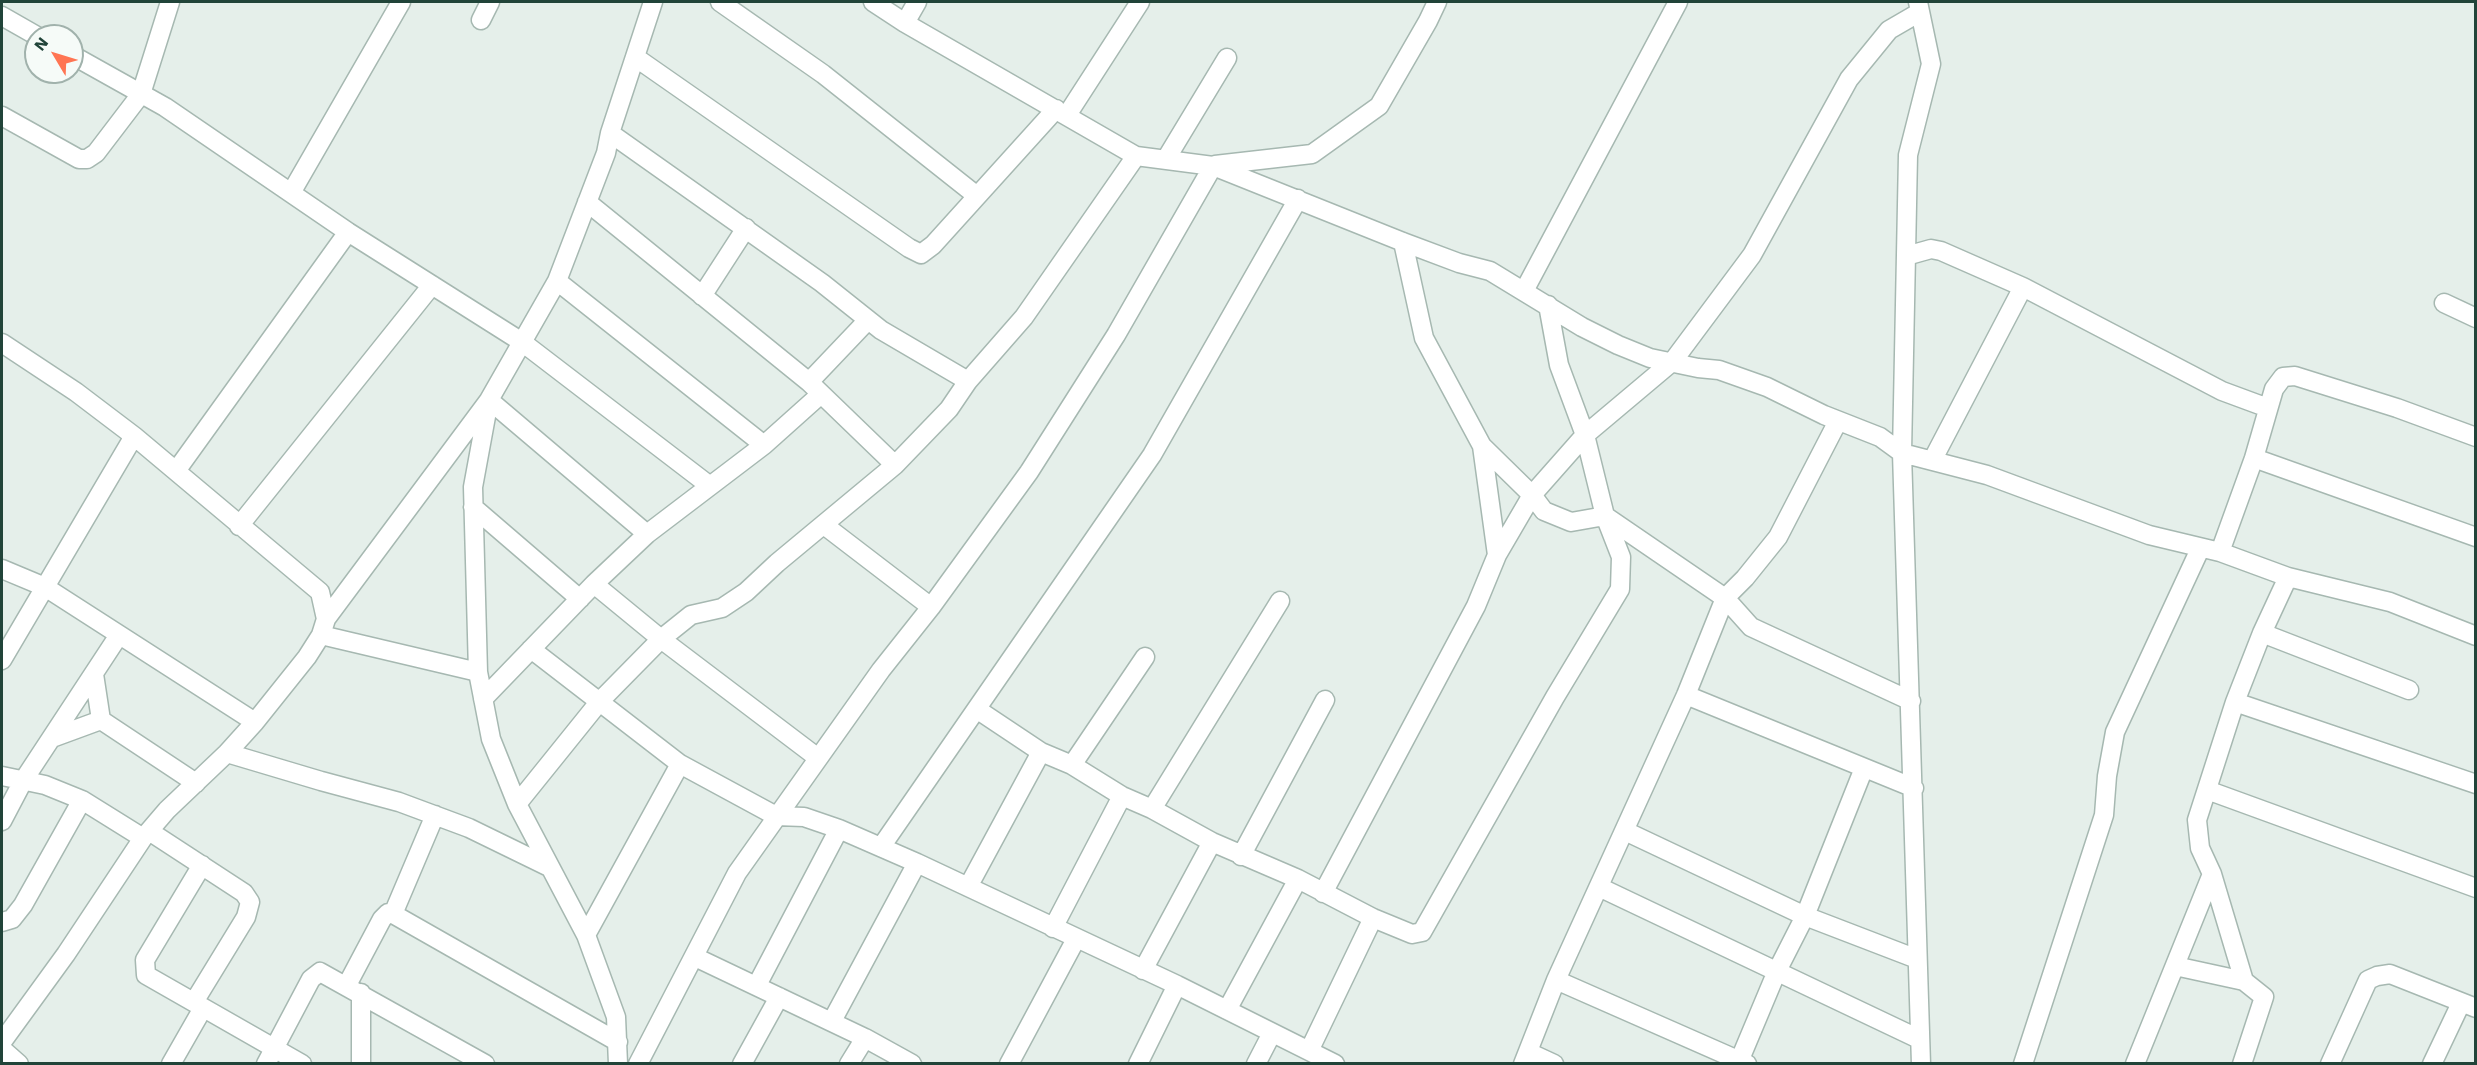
<!DOCTYPE html>
<html>
<head>
<meta charset="utf-8">
<style>
	body { margin:0 }
	#map { position:relative; width:2477px; height:1065px; overflow:hidden; background:#e5efea; font-family:"Work Sans",sans-serif }
	canvas { display:block }
	.frame { position:absolute; inset:0; border:3px solid #214439; pointer-events:none }
	.north { position:absolute; left:24px; top:24px; width:60px; height:60px; box-sizing:border-box; background:#f6fbf8; border:2px solid #a1b2ac; border-radius:50%; rotate:308deg; font-size:16px; font-weight:700; line-height:24px; text-align:center; color:#214439 }
	.north::after { content:''; display:block; margin:auto; width:21px; height:27px; background:#ff7553; clip-path:polygon(50% 0,100% 100%,50% 72%,0 100%) }
</style>
</head>
<body>
<div id="map">
<canvas width="2477" height="1065"></canvas>
<div class="frame"></div>
<div class="north">N</div>
</div>
<script>
const context = document.querySelector('canvas').getContext('2d');
context.lineJoin = 'round';
function shape(rows) {
  const path = new Path2D();
  for (const r of rows) {
    path.moveTo(r[0], r[1]);
    for (let i = 2; i < r.length; i += 2) path.lineTo(r[i], r[i + 1]);
  }
  return path;
}
function trace(path, color, width, dash) {
  context.strokeStyle = color;
  context.lineWidth = width;
  context.lineCap = dash ? 'butt' : 'round';
  context.setLineDash(dash || []);
  context.stroke(path);
}
const minor = shape([
	[720,2,823,74,977,196],
	[873,2,905,23,1136,156,1213,166,1403,242,1459,263,1490,271,1582,327,1618,345,1650,358,1698,368,1719,370,1767,387,1824,415,1880,437,1902,453,1987,475,2149,535,2220,552,2288,577,2390,602,2476,636],
	[1918,2,1931,64,1908,155,1902,453,1921,1064],
	[2,16,37,36],
	[481,20,490,2],
	[905,23,917,2],
	[72,55,165,107,348,232,522,342,710,486],
	[635,57,909,248,921,254,933,245,1056,109],
	[1067,115,1140,2],
	[2,116,79,159,87,159,96,153,141,94,170,2],
	[610,133,822,283,881,330,968,381],
	[1166,159,1227,58],
	[1215,165,1312,154,1379,106,1428,21,1437,2],
	[291,193,401,2],
	[587,202,809,382,895,465],
	[1906,256,1931,249,1941,251,2023,287,2222,391,2268,408],
	[557,281,764,445],
	[1524,291,1678,2],
	[702,296,746,228],
	[2444,303,2476,318],
	[2,343,76,392,134,436,320,592,326,619,321,635,307,657,255,722,227,753,167,810,143,838,66,954,2,1042],
	[809,382,868,320],
	[1482,446,1532,495,1544,511,1571,522,1605,516,1725,598,1751,627,1911,701],
	[2254,458,2476,537],
	[1933,459,2023,287],
	[176,471,348,232],
	[473,507,580,599],
	[824,525,931,607],
	[239,526,432,285],
	[2220,552,2254,458,2274,389,2283,377,2295,376,2397,408,2476,437],
	[1497,555,1532,495,1585,435,1673,361,1752,255,1849,79,1889,30,1920,12],
	[2,569,45,587,255,722],
	[594,584,661,639,818,758],
	[326,619,489,400,647,534],
	[2262,633,2409,690],
	[321,635,478,672],
	[531,649,680,764,776,816,804,817,839,829,917,863,1177,985,1335,1064],
	[2,660,134,436],
	[94,674,101,720,196,783],
	[1686,695,1914,788],
	[483,699,594,584,647,534,764,445,821,394],
	[2235,702,2476,784],
	[978,710,1041,752,1072,765,1122,796,1152,809,1212,842,1298,879,1373,918,1412,934,1422,932,1555,697,1620,589,1621,557,1605,516,1585,435,1559,365,1548,305],
	[52,738,101,720],
	[227,753,321,781,399,802,469,828,549,867],
	[1072,765,1145,657],
	[2,776,45,785,82,800,143,838],
	[2207,790,2476,888],
	[517,804,600,701,661,639,691,615,722,608,746,592,777,563,895,465,949,409,968,381,1024,317,1136,156],
	[1152,809,1280,601],
	[2,821,23,781,119,635],
	[149,831,244,893,250,902,246,917,194,1002],
	[1625,831,1805,916,1917,959],
	[881,847,1152,455,1298,199],
	[1241,856,1325,700],
	[202,865,145,960,146,975,302,1064],
	[968,887,1041,752],
	[1599,887,1919,1039],
	[1323,893,1476,606,1497,555,1482,446,1424,338,1403,242],
	[393,914,435,815],
	[2,922,12,919,23,905,82,800],
	[1053,928,1122,796],
	[586,935,680,764],
	[695,957,865,1038,849,1064],
	[2175,966,2244,981],
	[1143,970,1212,842],
	[1556,980,1747,1064],
	[347,985,382,919,388,913,393,914,618,1042],
	[757,985,839,829],
	[361,993,361,1064],
	[1227,1010,1298,879],
	[832,1021,917,863],
	[865,1038,912,1064],
	[2,1049,19,1064],
	[1309,1051,1373,918],
	[1528,1052,1554,1064],
	[171,1064,203,1008],
	[266,1064,311,979,320,972,485,1064],
	[618,1064,616,1017,586,935,517,804,491,739,478,672,473,487,489,400,557,281,606,153,610,133,653,2],
	[638,1064,737,873,881,670,931,607,1029,472,1116,335,1213,166],
	[742,1064,779,997],
	[1009,1064,1076,939],
	[1138,1064,1177,985],
	[1256,1064,1272,1033],
	[1523,1064,1556,980,1686,695,1725,598,1745,578,1778,537,1838,421],
	[1738,1064,1777,971,1805,916,1864,768],
	[2023,1064,2104,815,2107,776,2115,732,2200,549],
	[2135,1064,2212,874],
	[2242,1064,2264,997,2244,981,2212,874,2200,848,2197,820,2235,702,2262,633,2288,577],
	[2330,1064,2368,980,2377,976,2390,974,2476,1008],
	[2432,1064,2461,1003]
]);
trace(minor, '#a6b8b1', 21);
trace(minor, '#fff', 18);
</script>
</body>
</html>
